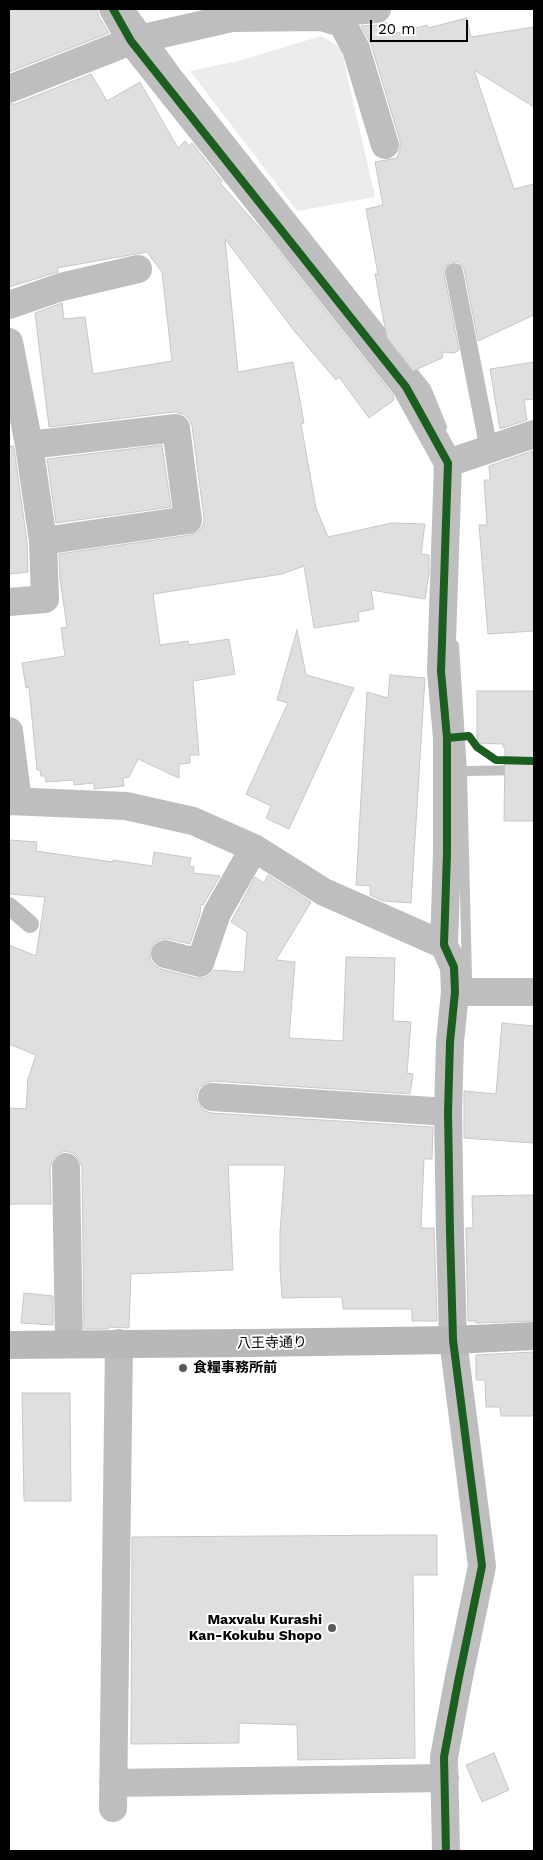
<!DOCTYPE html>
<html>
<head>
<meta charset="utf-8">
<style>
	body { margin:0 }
	#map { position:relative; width:543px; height:1860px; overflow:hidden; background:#fff; font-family:"Work Sans",sans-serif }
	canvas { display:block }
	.frame { position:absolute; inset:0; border:10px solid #000; pointer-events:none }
	.scale { position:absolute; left:370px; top:20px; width:98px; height:22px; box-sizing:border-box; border:2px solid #000; border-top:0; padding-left:6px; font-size:15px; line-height:18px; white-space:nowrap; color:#000; -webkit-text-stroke:4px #fff; paint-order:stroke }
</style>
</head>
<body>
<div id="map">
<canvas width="543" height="1860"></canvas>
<div class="frame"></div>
<div class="scale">20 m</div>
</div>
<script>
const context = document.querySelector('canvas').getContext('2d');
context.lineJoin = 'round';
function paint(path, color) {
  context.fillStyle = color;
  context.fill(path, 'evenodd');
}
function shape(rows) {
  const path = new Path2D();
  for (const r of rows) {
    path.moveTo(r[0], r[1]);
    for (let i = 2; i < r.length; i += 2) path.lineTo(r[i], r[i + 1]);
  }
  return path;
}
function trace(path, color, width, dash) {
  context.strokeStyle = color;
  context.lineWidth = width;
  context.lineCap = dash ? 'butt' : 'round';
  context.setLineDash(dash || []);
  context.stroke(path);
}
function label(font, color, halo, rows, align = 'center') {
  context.font = font + ' "Work Sans","Noto Sans JP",sans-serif';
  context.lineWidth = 4;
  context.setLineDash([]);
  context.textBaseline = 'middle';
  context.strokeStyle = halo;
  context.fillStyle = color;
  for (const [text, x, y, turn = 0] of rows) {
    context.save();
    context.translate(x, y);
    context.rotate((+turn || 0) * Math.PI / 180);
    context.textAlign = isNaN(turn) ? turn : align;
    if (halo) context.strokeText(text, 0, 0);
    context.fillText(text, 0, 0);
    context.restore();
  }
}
paint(shape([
	[321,36,341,48,375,197,297,211,190,71,238,61]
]), '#ececec');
trace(shape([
	[130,9,175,71,426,388,442,427],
	[454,645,462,771,467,978],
	[462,771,534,770]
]), '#bfbfbf', 10);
const building = shape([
	[9,9,97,9,99,17,109,33,9,72,9,9],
	[467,18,471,37,534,27,534,107,474,70,514,189,534,184,534,315,478,341,464,269,458,262,451,262,444,268,444,274,459,350,454,353,443,352,442,358,413,371,387,338,375,274,378,274,366,209,383,205,375,162,397,158,400,148,400,141,371,44,361,26,378,25,386,22,390,35,427,25,428,28,467,18],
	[91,74,107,101,140,82,178,148,185,141,189,146,192,143,222,181,220,183,265,234,393,395,394,400,369,418,339,377,336,380,296,333,225,239,238,372,293,362,304,423,301,424,316,508,328,537,392,523,425,524,421,554,429,555,429,573,425,599,371,590,374,609,358,612,359,621,314,628,304,566,282,574,153,594,160,645,188,641,189,645,229,639,235,674,193,681,199,755,190,755,190,763,179,764,179,778,138,759,129,777,123,778,124,786,94,789,94,783,74,785,74,780,46,782,45,776,41,776,40,770,37,770,29,687,26,688,22,663,65,656,61,628,67,627,60,579,59,554,190,535,198,532,203,525,204,518,192,426,189,419,183,414,174,412,49,427,35,313,62,303,64,319,85,317,93,374,172,361,162,272,147,252,57,268,58,272,9,287,9,104,15,104,91,74],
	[534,362,534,399,524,400,527,420,500,429,490,369,534,362],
	[162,445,171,507,56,523,47,459,162,445],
	[9,446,13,446,14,448,27,542,28,572,9,574,9,446],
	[532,451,534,461,534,631,488,634,479,525,487,525,484,480,490,480,489,466,532,451],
	[297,630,306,675,354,688,289,829,266,818,271,806,246,794,288,703,277,700,297,630],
	[390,675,425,678,411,903,383,901,370,895,370,886,356,885,367,692,388,698,390,675],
	[477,691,534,691,534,821,504,821,505,747,503,747,503,744,477,743,477,691],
	[9,840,37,842,36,851,113,862,113,860,152,866,154,852,191,858,189,866,194,867,193,873,220,876,203,905,201,904,200,914,190,944,169,939,161,939,154,943,150,951,150,959,154,965,161,969,196,978,204,978,210,975,214,970,244,972,247,932,231,922,255,877,264,883,268,875,311,902,276,960,295,962,289,1038,343,1041,346,957,395,958,393,1021,411,1022,407,1073,413,1074,410,1094,213,1081,206,1083,199,1088,196,1096,198,1103,203,1110,211,1113,433,1127,432,1159,424,1159,421,1228,434,1228,437,1321,412,1321,412,1309,343,1309,342,1297,282,1298,280,1268,280,1232,285,1165,228,1165,233,1270,131,1274,129,1328,109,1327,109,1329,84,1329,82,1167,79,1159,73,1153,65,1151,58,1154,53,1159,50,1167,51,1204,9,1204,9,1108,26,1109,28,1079,36,1055,9,1044,9,945,36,956,45,897,9,894,9,840],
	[502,1023,534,1026,534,1143,464,1138,464,1091,496,1094,502,1023],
	[534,1195,534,1321,476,1323,476,1321,468,1321,466,1228,473,1228,472,1196,534,1195],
	[24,1293,53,1296,53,1325,21,1323,24,1293],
	[534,1352,534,1416,501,1416,500,1407,486,1407,485,1380,476,1380,476,1355,534,1352],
	[22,1393,70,1393,71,1501,24,1501,22,1393],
	[412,1535,437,1535,437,1575,413,1575,415,1758,298,1760,297,1725,239,1723,239,1743,131,1744,132,1537,412,1535],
	[494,1753,509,1790,482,1802,466,1765,494,1753]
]);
paint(building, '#dfdfdf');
trace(building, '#c7c7c7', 1);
trace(shape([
	[454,272,489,450],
	[9,906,30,924]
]), '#bebebe', 18);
trace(shape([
	[113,9,131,41,406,387,448,463,441,671,447,738,447,853,444,945,454,967,455,992,450,1042,448,1112,450,1233,453,1340,482,1566,458,1682,444,1757,446,1851],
	[321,9,321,17,342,23,356,49,385,145],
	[342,23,352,11,377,9],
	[9,89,131,41,231,18,321,17],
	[9,305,61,287,138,269],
	[9,342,29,445,43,541],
	[448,463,534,434],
	[9,602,45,599,43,541,188,520,176,428,29,445],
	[9,731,18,801],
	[9,801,126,806,193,821,254,848,324,892,444,945],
	[165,954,200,963,217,913,254,848],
	[455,992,534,992],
	[212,1097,448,1112],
	[66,1167,69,1344],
	[113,1783,445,1778],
	[113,1808,119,1343]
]), '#bebebe', 28);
trace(shape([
	[9,1345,250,1343,453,1340,534,1336]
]), '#b8b8b8', 28);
trace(shape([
	[113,9,131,41,406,387,448,463,441,671,447,738,447,853,444,945,454,967,455,992,450,1042,448,1112,450,1233,453,1340,482,1566,458,1682,444,1757,446,1851],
	[447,738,469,736,477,747,496,760,534,761]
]), '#1b5e20', 8);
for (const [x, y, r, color] of [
	[183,1368,5,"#595959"],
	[332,1628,5,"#595959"]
]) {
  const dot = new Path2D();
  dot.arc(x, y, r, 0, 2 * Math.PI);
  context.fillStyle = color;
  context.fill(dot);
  trace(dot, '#fff', 2);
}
label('14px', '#000', '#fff', [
	["八王寺通り",272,1343,-1]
]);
label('bold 14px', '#000', '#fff', [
	["食糧事務所前",193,1368],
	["Maxvalu Kurashi",322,1620,"right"],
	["Kan-Kokubu Shopo",322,1636,"right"]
], 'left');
</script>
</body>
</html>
